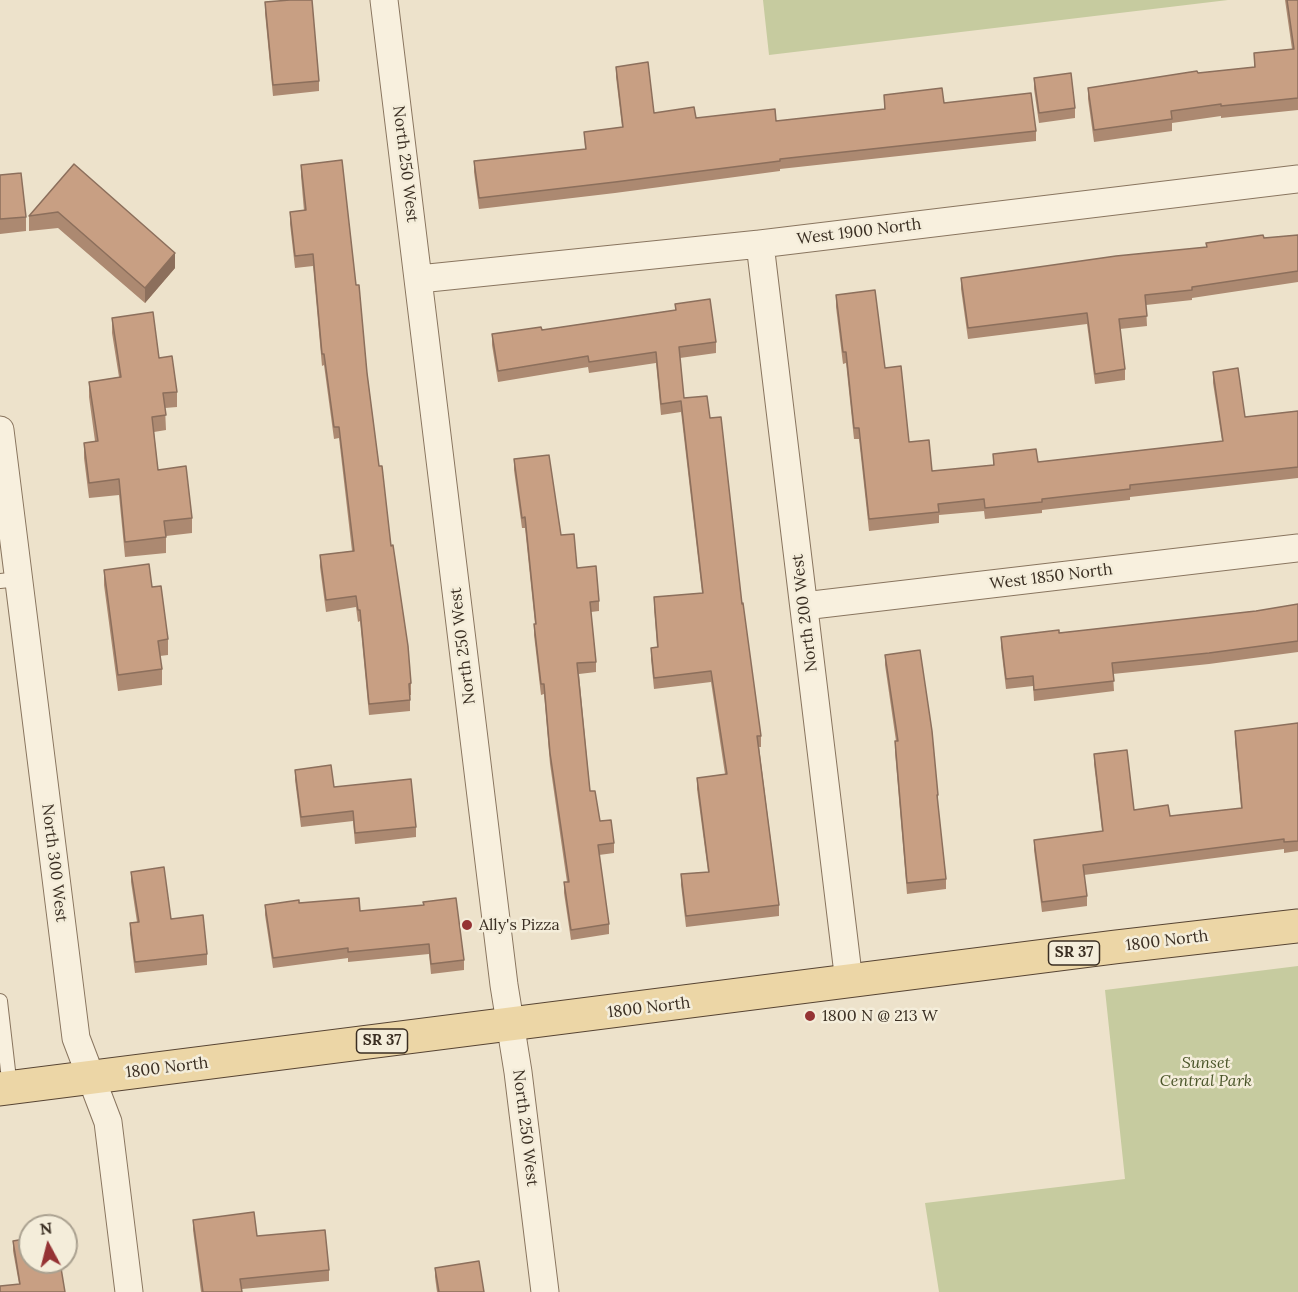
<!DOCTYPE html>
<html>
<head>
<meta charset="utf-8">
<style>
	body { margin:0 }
	#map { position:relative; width:1298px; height:1292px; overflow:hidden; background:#ede2cb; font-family:Lora,serif }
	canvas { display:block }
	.north { position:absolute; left:18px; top:1214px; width:60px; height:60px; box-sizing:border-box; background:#f4edda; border:2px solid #aaa190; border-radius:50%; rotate:353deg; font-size:16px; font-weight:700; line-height:24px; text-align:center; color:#3a2e22 }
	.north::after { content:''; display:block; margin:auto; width:21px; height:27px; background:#953334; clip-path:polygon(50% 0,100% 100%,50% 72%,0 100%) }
</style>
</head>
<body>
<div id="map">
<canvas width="1298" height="1292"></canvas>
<div class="north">N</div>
</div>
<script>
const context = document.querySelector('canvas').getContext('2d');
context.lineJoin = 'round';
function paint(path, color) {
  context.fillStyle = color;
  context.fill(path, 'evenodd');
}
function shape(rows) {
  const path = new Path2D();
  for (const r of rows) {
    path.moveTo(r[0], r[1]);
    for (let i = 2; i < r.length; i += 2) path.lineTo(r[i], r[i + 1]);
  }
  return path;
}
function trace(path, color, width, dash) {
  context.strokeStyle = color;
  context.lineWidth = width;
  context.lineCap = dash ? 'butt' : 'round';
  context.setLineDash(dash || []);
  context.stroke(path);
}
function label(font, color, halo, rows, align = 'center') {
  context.font = font + ' Lora,serif';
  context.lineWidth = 5;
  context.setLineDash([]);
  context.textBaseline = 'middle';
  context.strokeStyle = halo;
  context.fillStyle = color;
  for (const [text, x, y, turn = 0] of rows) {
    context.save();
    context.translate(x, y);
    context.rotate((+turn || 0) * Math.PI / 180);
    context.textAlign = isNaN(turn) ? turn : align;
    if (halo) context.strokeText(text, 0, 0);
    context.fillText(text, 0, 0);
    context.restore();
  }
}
paint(shape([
	[763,0,1228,0,769,55],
	[1298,966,1298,1292,939,1292,925,1203,1125,1179,1105,990]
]), '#c6cb9f');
const lane = shape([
	[0,581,19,579],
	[0,1001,10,1088]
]);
const street = shape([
	[384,0,504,985,518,1072,545,1292],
	[760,244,849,982],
	[419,279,760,244,1298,179],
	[0,430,76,1038,108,1122,129,1292],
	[804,606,1298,548]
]);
const primary = shape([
	[0,1089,1115,947,1298,926]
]);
trace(lane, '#89755f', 16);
trace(street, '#89755f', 29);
trace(primary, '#574433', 35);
trace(lane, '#f8f0de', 14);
trace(street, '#f8f0de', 27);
trace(primary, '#ecd6a6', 33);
paint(shape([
	[1285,0,1298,0,1298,110,1221,118,1221,116,1172,123,1172,131,1094,142,1088,99,1088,88,1198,73,1254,67,1254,53,1292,49],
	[265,2,319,81,319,91,273,96,265,13],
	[616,67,654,113,696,118,776,121,884,109,884,95,944,103,1036,131,1036,141,780,169,780,171,615,193,479,209,474,172,474,161,585,149,584,132,622,127,616,77],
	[1034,78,1075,108,1075,118,1039,123,1034,89],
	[74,164,175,268,145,303,58,228,29,231,29,216],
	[301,165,356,285,379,466,411,683,411,695,410,695,410,711,369,715,360,621,358,622,356,607,326,612,320,567,320,555,352,551,339,438,334,439,324,365,322,366,313,266,295,268,290,224,290,212,304,211,301,176],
	[0,175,26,217,26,231,0,234],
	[1298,235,1298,282,1192,298,1192,300,1146,305,1147,326,1120,329,1125,369,1125,380,1095,384,1087,324,968,339,961,289,961,278,1206,248,1206,243],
	[836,295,885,368,909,442,932,471,993,465,993,454,1038,462,1222,441,1213,383,1213,372,1245,417,1298,411,1298,478,1130,497,1130,500,1042,510,1042,513,985,519,984,511,939,515,939,523,869,531,859,439,854,439,846,363,843,364,836,307],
	[675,304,716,342,716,353,680,358,684,398,710,418,742,604,761,736,761,747,759,747,779,905,779,916,686,927,681,885,681,874,708,872,697,789,697,778,725,774,711,682,654,689,651,659,651,648,657,647,654,608,654,597,702,593,681,412,661,415,656,363,589,373,588,367,498,382,492,345,492,334,542,330,675,310],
	[112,318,159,358,177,392,177,407,165,408,166,430,154,432,158,470,192,518,192,533,166,536,166,553,125,557,119,495,89,498,84,458,84,443,95,441,89,397,89,382,119,377,112,333],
	[514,459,561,535,577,568,599,601,599,611,591,612,596,662,596,672,579,674,590,791,600,821,614,843,614,853,599,855,609,924,609,934,571,940,564,893,564,882,567,882,550,764,544,694,541,695,534,635,534,624,535,624,525,528,522,528,514,470],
	[104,570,152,587,168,639,168,655,160,656,162,669,162,685,118,691,104,585],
	[1298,604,1298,652,1209,664,1113,674,1114,691,1034,701,1033,686,1006,689,1001,647,1001,637,1059,633,1256,611],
	[885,655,938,795,938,806,946,879,946,889,907,894,895,752,895,741,896,741,885,665],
	[1298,723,1298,851,1284,853,1284,849,1084,875,1087,896,1087,906,1042,912,1034,850,1034,840,1102,831,1094,764,1094,754,1134,810,1170,816,1241,808,1235,741,1235,731],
	[295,770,334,787,416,827,416,837,355,844,353,821,301,827,295,780],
	[131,872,171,919,207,954,207,965,135,973,130,934,130,923,137,922,131,882],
	[299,903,360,911,464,960,464,970,431,974,429,954,348,962,348,958,273,968,265,915,265,905],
	[193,1220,257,1236,329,1270,329,1281,242,1289,242,1292,201,1292,193,1230],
	[13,1241,65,1292,19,1284,13,1251],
	[435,1268,484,1292,437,1292,435,1277]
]), '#ac8971');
paint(shape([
	[175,253,175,268,145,303,145,288]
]), '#8c6f5c');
const building = shape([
	[290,0,312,0,319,81,273,85,265,2,290,0],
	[1287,0,1298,0,1298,98,1221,106,1221,104,1171,111,1172,119,1094,130,1088,88,1197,71,1198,73,1255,67,1254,53,1294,49,1287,0],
	[648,62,654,113,694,107,696,118,775,109,776,121,885,109,884,95,942,88,944,103,1031,93,1036,131,780,159,780,161,615,182,479,198,474,161,586,149,584,132,623,127,616,67,648,62],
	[1071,73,1075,108,1039,113,1034,78,1071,73],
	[342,160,356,285,359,285,367,373,379,466,382,466,391,546,393,545,408,646,411,683,409,684,410,700,369,704,360,610,358,610,356,596,326,600,320,555,354,551,339,427,334,427,324,354,322,354,313,254,295,256,290,212,306,210,301,165,342,160],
	[74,164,175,253,145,288,58,212,29,216,74,164],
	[21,173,26,217,0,219,0,175,21,173],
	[1263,235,1264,238,1298,235,1298,271,1192,287,1192,290,1145,295,1147,316,1119,319,1125,369,1095,374,1087,313,968,328,961,278,1116,256,1207,247,1206,243,1263,235],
	[875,290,885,368,901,366,909,442,929,440,932,471,994,465,993,454,1036,449,1038,462,1223,441,1213,372,1238,368,1245,417,1298,411,1298,467,1130,485,1130,489,1042,499,1042,502,985,508,984,499,938,504,939,512,869,519,859,428,854,428,846,352,843,352,836,295,875,290],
	[710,299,716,342,679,347,684,398,707,396,710,418,721,417,742,604,743,603,761,736,757,736,779,905,686,916,681,874,709,872,697,778,727,774,711,671,654,678,651,648,658,647,654,597,703,593,681,401,661,404,656,352,589,362,588,356,498,371,492,334,541,327,542,330,676,310,675,304,710,299],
	[153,312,159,358,172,356,177,392,163,393,166,415,152,417,158,470,186,466,192,518,164,521,166,537,125,542,119,479,89,483,84,443,98,441,89,382,121,377,112,318,153,312],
	[549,455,561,535,574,534,577,568,596,566,599,601,590,602,596,662,577,663,590,791,595,791,600,821,611,820,614,843,598,845,609,924,571,930,564,882,569,882,550,753,544,684,541,684,534,624,536,624,525,517,522,518,514,459,549,455],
	[149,564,152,587,161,586,168,639,158,641,162,669,118,675,104,570,149,564],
	[1298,604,1298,641,1209,653,1112,663,1114,681,1034,690,1033,676,1006,679,1001,637,1059,630,1059,633,1256,611,1298,604],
	[920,650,932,731,938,795,937,795,946,879,907,883,895,741,898,741,885,655,920,650],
	[1298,723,1298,841,1284,842,1284,839,1083,865,1087,896,1042,902,1034,840,1103,831,1094,754,1127,750,1134,810,1168,805,1170,816,1242,808,1235,731,1298,723],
	[331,765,334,787,411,779,416,827,355,833,353,811,301,817,295,770,331,765],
	[164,867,171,919,203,915,207,954,135,962,130,923,139,922,131,872,164,867],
	[359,898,360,911,424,905,423,902,456,898,464,960,431,964,429,944,348,952,348,948,273,958,265,905,299,900,299,903,359,898],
	[254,1212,257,1236,325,1230,329,1270,240,1279,242,1292,203,1292,193,1220,254,1212],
	[30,1238,30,1262,60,1262,65,1292,0,1292,0,1286,20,1284,13,1241,30,1238],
	[479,1261,484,1292,439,1292,435,1268,479,1261]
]);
paint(building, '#c89f83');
trace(building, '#8c6f5c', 1.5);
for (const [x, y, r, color] of [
	[467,925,6,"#953334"],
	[810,1016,6,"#953334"]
]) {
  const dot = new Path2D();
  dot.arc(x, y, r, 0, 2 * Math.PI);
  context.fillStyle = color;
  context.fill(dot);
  trace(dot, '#f4edda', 2);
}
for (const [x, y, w] of [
	[1074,953,51],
	[382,1041,51]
]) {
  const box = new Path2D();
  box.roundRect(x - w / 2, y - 12, w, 24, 4.5);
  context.fillStyle = '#f4edda';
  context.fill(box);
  trace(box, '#3a2e22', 1.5);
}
label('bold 15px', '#3a2e22', null, [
	["SR 37",1074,953],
	["SR 37",382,1041]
]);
label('16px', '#3a2e22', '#f4edda', [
	["North 250 West",405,164,83],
	["West 1900 North",859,232,-7],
	["West 1850 North",1051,577,-7],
	["North 200 West",805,613,-97],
	["North 250 West",463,646,-97],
	["North 300 West",54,863,83],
	["1800 North",1167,941,-7],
	["1800 North",649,1008,-7],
	["1800 North",167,1068,-7],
	["North 250 West",525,1128,83]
]);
label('16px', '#3a2e22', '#f4edda', [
	["Ally's Pizza",479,925],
	["1800 N @ 213 W",822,1016]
], 'left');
label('italic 16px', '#4b562a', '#f4edda', [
	["Sunset",1206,1063],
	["Central Park",1206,1081]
]);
</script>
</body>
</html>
